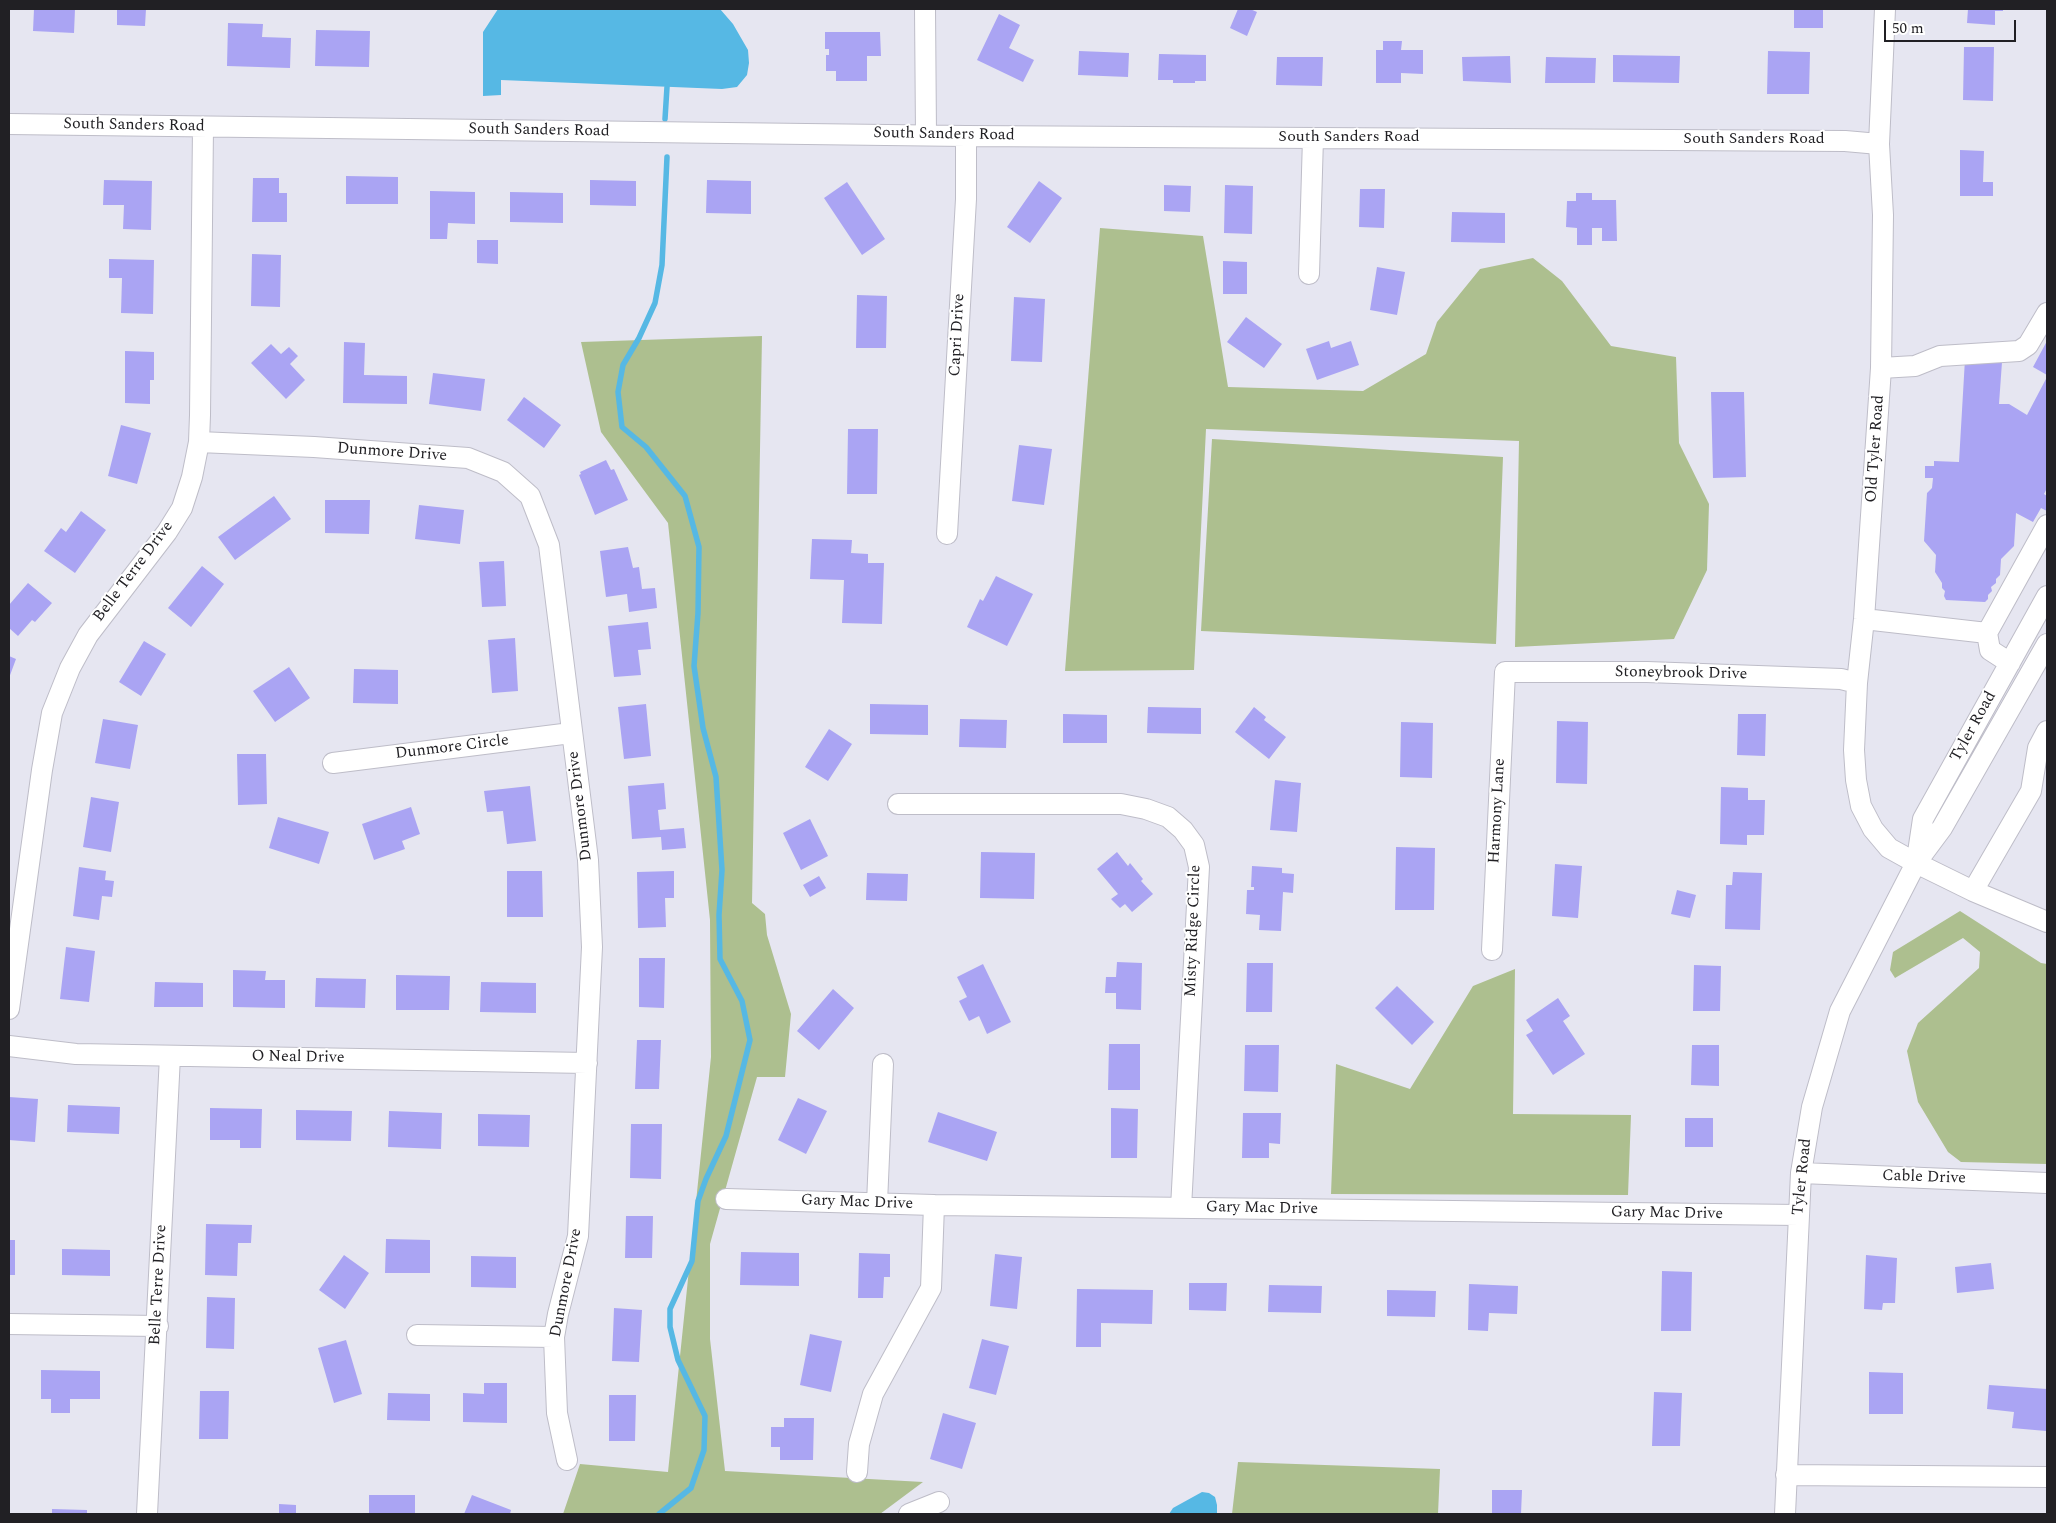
<!DOCTYPE html>
<html>
<head>
<meta charset="utf-8">
<style>
	body { margin:0 }
	#map { position:relative; width:2056px; height:1523px; overflow:hidden; background:#e6e6f1; font-family:Spectral,serif }
	canvas { display:block }
	.frame { position:absolute; inset:0; border:10px solid #212024; pointer-events:none }
	.scale { position:absolute; left:1884px; top:20px; width:132px; height:22px; box-sizing:border-box; border:2px solid #212024; border-top:0; padding-left:6px; font-size:15px; line-height:18px; white-space:nowrap; color:#212024; -webkit-text-stroke:4px #fff; paint-order:stroke }
</style>
</head>
<body>
<div id="map">
<canvas width="2056" height="1523"></canvas>
<div class="frame"></div>
<div class="scale">50 m</div>
</div>
<script>
const context = document.querySelector('canvas').getContext('2d');
context.lineJoin = 'round';
function paint(path, color) {
  context.fillStyle = color;
  context.fill(path, 'evenodd');
}
function shape(rows) {
  const path = new Path2D();
  for (const r of rows) {
    path.moveTo(r[0], r[1]);
    for (let i = 2; i < r.length; i += 2) path.lineTo(r[i], r[i + 1]);
  }
  return path;
}
function trace(path, color, width, dash) {
  context.strokeStyle = color;
  context.lineWidth = width;
  context.lineCap = dash ? 'butt' : 'round';
  context.setLineDash(dash || []);
  context.stroke(path);
}
function label(font, color, halo, rows, align = 'center') {
  context.font = font + ' Spectral,serif';
  context.lineWidth = 4;
  context.setLineDash([]);
  context.textBaseline = 'middle';
  context.strokeStyle = halo;
  context.fillStyle = color;
  for (const [text, x, y, turn = 0] of rows) {
    context.save();
    context.translate(x, y);
    context.rotate((+turn || 0) * Math.PI / 180);
    context.textAlign = isNaN(turn) ? turn : align;
    if (halo) context.strokeText(text, 0, 0);
    context.fillText(text, 0, 0);
    context.restore();
  }
}
paint(shape([
	[1100,228,1203,236,1228,387,1363,391,1426,354,1437,322,1480,269,1533,258,1562,281,1611,346,1676,357,1679,443,1709,504,1707,570,1674,639,1515,647,1519,441,1206,429,1194,670,1065,671],
	[762,336,752,903,765,914,767,935,791,1014,785,1077,757,1077,710,1244,710,1339,725,1471,923,1482,880,1514,563,1514,580,1464,668,1472,711,1057,710,920,668,523,601,432,581,342],
	[1212,439,1503,457,1496,644,1201,631],
	[1960,911,2041,963,2047,964,2047,1164,1961,1162,1948,1152,1918,1102,1907,1051,1918,1023,1979,968,1980,952,1963,938,1895,978,1890,970,1893,952],
	[1515,969,1513,1114,1631,1115,1628,1195,1331,1194,1336,1064,1410,1089,1473,986],
	[1238,1462,1440,1469,1438,1514,1232,1514]
]), '#adbf8f');
paint(shape([
	[498,9,720,9,733,24,748,50,749,63,747,75,737,87,722,89,501,80,501,95,483,96,483,32],
	[1202,1492,1209,1493,1215,1497,1217,1505,1217,1514,1169,1514,1173,1508]
]), '#56b8e4');
trace(shape([
	[665,119,667,87],
	[659,1514,691,1488,704,1450,705,1416,678,1360,670,1327,670,1309,692,1261,698,1201,706,1179,726,1136,750,1040,742,1001,720,959,719,915,722,870,716,777,703,728,694,666,698,613,699,547,685,496,646,447,622,427,618,392,623,365,639,338,655,303,662,265,667,157]
]), '#56b8e4', 5.5);
paint(shape([
	[34,9,75,9,74,33,33,31],
	[117,9,146,9,145,26,117,25],
	[1238,9,1250,9,1257,12,1247,36,1230,28],
	[1794,9,1823,9,1823,28,1794,28],
	[1968,9,2003,9,2003,11,1995,11,1995,25,1967,23],
	[999,14,1020,25,1009,48,1034,60,1023,82,977,60],
	[228,23,263,24,262,37,291,38,290,68,227,66],
	[316,30,370,31,369,67,315,66],
	[825,32,880,32,881,56,867,56,867,81,836,81,836,71,826,71,826,55,829,55,829,49,825,49],
	[1383,41,1402,41,1401,50,1423,50,1423,74,1401,73,1401,83,1376,83,1376,50,1383,50],
	[1964,47,1994,47,1993,101,1963,100],
	[1079,51,1129,53,1128,77,1078,75],
	[1768,51,1810,52,1809,94,1767,94],
	[1159,54,1206,55,1206,81,1195,81,1195,83,1173,83,1173,80,1158,80],
	[1613,55,1680,56,1679,83,1613,82],
	[1510,56,1511,83,1463,81,1462,57],
	[1277,57,1323,57,1322,86,1276,85],
	[1546,57,1596,58,1595,83,1545,83],
	[1960,150,1984,151,1983,182,1993,182,1993,196,1960,196],
	[346,176,398,177,398,204,346,204],
	[253,178,279,178,279,193,287,193,287,222,252,222],
	[104,180,152,181,151,230,123,229,124,205,103,205],
	[590,180,636,181,636,206,590,205],
	[707,180,751,181,751,214,706,213],
	[1039,181,1062,198,1030,243,1007,227],
	[847,182,885,239,862,255,824,198],
	[1164,185,1191,186,1190,212,1164,211],
	[1225,185,1253,186,1252,234,1224,233],
	[1360,189,1385,189,1384,228,1359,227],
	[430,191,475,192,475,224,448,223,447,239,430,239],
	[510,192,563,193,563,223,510,222],
	[1576,193,1592,193,1592,200,1616,200,1617,241,1602,241,1602,228,1592,228,1592,245,1577,245,1577,228,1566,227,1567,201,1576,201],
	[1452,212,1505,213,1505,243,1451,242],
	[477,240,498,240,498,264,477,263],
	[252,254,281,255,280,307,251,306],
	[109,259,154,260,153,314,121,313,122,278,109,278],
	[1223,261,1247,262,1247,294,1223,294],
	[1377,267,1405,272,1397,315,1370,310],
	[857,295,887,296,886,348,856,348],
	[1014,297,1045,299,1042,362,1011,361],
	[1246,317,1282,344,1264,368,1227,342],
	[1329,341,1331,348,1351,341,1359,365,1317,380,1306,349],
	[2047,341,2047,375,2033,367],
	[344,342,365,343,364,375,407,376,407,404,343,403],
	[271,344,281,354,289,347,298,356,290,364,305,380,286,399,251,363],
	[125,351,154,352,154,380,150,380,150,404,125,403],
	[1965,359,2002,362,1999,404,2009,404,2027,415,2047,377,2047,488,2044,494,2047,496,2047,511,2041,508,2033,522,2016,513,2014,546,2001,559,2000,575,1996,579,1996,583,1991,587,1992,591,1988,595,1988,599,1985,602,1946,600,1944,596,1945,591,1942,588,1942,583,1935,572,1936,555,1924,541,1927,493,1932,488,1933,478,1925,478,1925,466,1934,466,1934,461,1959,462],
	[433,373,485,379,481,411,429,404],
	[1711,392,1744,392,1746,477,1713,478],
	[524,397,561,425,544,448,507,420],
	[121,425,151,433,137,484,108,476],
	[848,429,878,429,877,494,847,494],
	[1019,445,1052,449,1044,505,1012,501],
	[606,460,611,470,614,469,628,500,595,515,579,475,581,474,580,472],
	[274,496,291,519,235,560,218,537],
	[325,500,370,500,369,534,325,533],
	[419,505,464,510,460,544,415,539],
	[81,511,106,530,75,573,44,551,61,528,66,532],
	[812,539,852,540,851,553,868,554,868,563,884,563,882,624,842,623,844,580,810,579],
	[628,547,633,568,639,567,642,589,655,588,657,608,629,612,627,594,606,597,600,551],
	[504,561,506,606,482,607,479,562],
	[202,566,224,584,191,627,168,608],
	[996,576,1033,594,1007,646,967,627,980,599,983,601],
	[28,583,52,603,35,622,32,620,18,636,9,628,9,605],
	[648,622,651,649,638,650,641,675,614,677,608,626],
	[515,638,518,691,492,693,488,640],
	[144,641,166,654,141,696,119,682],
	[9,656,16,659,9,678],
	[289,667,310,698,275,722,253,691],
	[354,669,398,670,398,704,353,703],
	[646,704,651,756,624,759,618,707],
	[870,704,928,705,928,735,870,734],
	[1148,707,1201,708,1201,734,1147,733],
	[1254,707,1266,717,1264,720,1286,737,1269,759,1235,732],
	[1063,714,1107,715,1107,743,1063,743],
	[1738,714,1766,714,1765,756,1737,755],
	[103,719,138,725,130,769,95,763],
	[960,719,1007,720,1006,748,959,747],
	[1557,721,1588,722,1587,784,1556,783],
	[1401,722,1433,723,1432,778,1400,777],
	[829,729,852,744,828,781,805,767],
	[237,754,266,754,267,804,238,805],
	[1275,780,1301,783,1297,832,1270,830],
	[664,783,666,809,658,810,660,830,684,828,686,848,662,850,661,837,632,839,628,786],
	[530,786,536,841,507,844,503,811,487,812,484,791],
	[1721,787,1748,788,1748,800,1765,800,1764,835,1747,835,1747,845,1720,844],
	[91,797,119,802,111,852,83,847],
	[411,807,420,834,402,841,405,849,374,860,362,824],
	[278,817,329,832,319,864,269,848],
	[810,819,828,856,801,870,783,833],
	[1396,847,1435,848,1434,910,1395,910],
	[981,852,1035,853,1034,899,980,898],
	[1117,852,1128,866,1130,863,1143,879,1141,881,1153,894,1132,912,1125,904,1120,908,1111,899,1118,894,1097,869],
	[1555,864,1582,866,1578,918,1552,916],
	[1252,866,1282,868,1282,873,1294,874,1293,893,1283,892,1281,931,1259,930,1260,915,1246,914,1247,890,1254,890,1254,887,1251,887],
	[79,867,106,871,105,880,114,881,112,897,102,896,99,920,73,916],
	[507,871,542,871,543,917,507,917],
	[674,871,674,898,665,898,666,927,638,928,637,872],
	[1733,872,1762,873,1760,930,1725,929,1726,885,1732,885],
	[867,873,908,874,907,901,866,900],
	[819,876,826,888,810,897,803,885],
	[1677,890,1696,895,1690,918,1671,914],
	[66,947,95,951,89,1002,60,999],
	[639,958,665,958,664,1008,639,1007],
	[1117,962,1142,963,1141,1010,1116,1009,1116,993,1105,993,1106,977,1116,977],
	[1247,963,1273,963,1272,1012,1246,1012],
	[983,964,1011,1022,987,1034,979,1016,969,1021,959,1001,967,997,957,977],
	[1694,965,1721,966,1720,1011,1693,1011],
	[233,970,266,971,265,980,285,980,285,1008,233,1007],
	[396,975,450,976,449,1010,396,1010],
	[316,978,366,979,365,1008,315,1007],
	[155,982,203,983,203,1007,154,1007],
	[481,982,536,983,536,1013,480,1012],
	[1397,986,1434,1022,1412,1045,1375,1008],
	[833,989,854,1008,819,1050,797,1031],
	[1558,998,1570,1016,1563,1021,1585,1054,1553,1075,1526,1035,1533,1031,1526,1020],
	[637,1040,661,1040,659,1089,635,1089],
	[1109,1044,1140,1044,1140,1090,1108,1090],
	[1245,1045,1279,1045,1278,1092,1244,1091],
	[1692,1045,1719,1045,1719,1086,1691,1085],
	[9,1097,38,1099,35,1142,9,1140],
	[798,1098,827,1111,806,1154,778,1140],
	[68,1105,120,1107,119,1134,67,1132],
	[210,1108,262,1109,261,1148,240,1148,240,1140,210,1140],
	[1111,1108,1138,1109,1137,1158,1111,1158],
	[296,1110,352,1111,351,1141,296,1140],
	[389,1111,442,1113,441,1149,388,1147],
	[938,1112,997,1132,987,1161,928,1142],
	[1243,1113,1281,1113,1280,1144,1269,1143,1269,1158,1242,1158],
	[478,1114,530,1115,529,1147,478,1146],
	[1685,1118,1713,1118,1713,1147,1685,1147],
	[631,1124,662,1124,661,1179,630,1178],
	[626,1216,653,1216,652,1258,625,1258],
	[206,1224,252,1225,251,1243,238,1243,237,1276,205,1275],
	[386,1239,430,1240,430,1273,385,1273],
	[9,1240,15,1240,15,1275,9,1275],
	[62,1249,110,1250,110,1276,62,1275],
	[741,1252,799,1253,799,1286,740,1285],
	[859,1253,890,1254,890,1277,884,1277,883,1298,858,1298],
	[995,1254,1022,1257,1017,1309,990,1306],
	[344,1255,369,1273,345,1309,319,1290],
	[1866,1255,1897,1258,1895,1303,1883,1303,1882,1310,1864,1309],
	[471,1256,516,1257,516,1288,471,1287],
	[1991,1263,1994,1289,1957,1293,1955,1267],
	[1662,1271,1692,1272,1691,1331,1661,1331],
	[1189,1283,1227,1283,1226,1311,1189,1310],
	[1469,1284,1518,1286,1517,1314,1489,1313,1488,1331,1468,1330],
	[1269,1285,1322,1286,1321,1313,1268,1312],
	[1077,1289,1153,1290,1152,1324,1101,1323,1101,1347,1076,1347],
	[1387,1290,1436,1291,1435,1317,1387,1316],
	[207,1297,235,1298,234,1349,206,1348],
	[614,1308,642,1310,639,1362,612,1361],
	[810,1334,842,1341,831,1392,800,1385],
	[982,1339,1009,1346,996,1395,969,1388],
	[346,1340,362,1394,334,1403,318,1348],
	[41,1370,100,1371,100,1399,70,1399,70,1413,51,1413,51,1399,41,1399],
	[1869,1372,1903,1373,1903,1414,1869,1414],
	[484,1383,507,1383,507,1423,463,1422,463,1393,484,1394],
	[1989,1385,2047,1389,2046,1431,2012,1428,2014,1412,1987,1409],
	[200,1391,229,1391,228,1439,199,1439],
	[1654,1392,1682,1393,1680,1446,1652,1446],
	[388,1393,430,1394,430,1421,387,1420],
	[609,1395,636,1395,635,1441,609,1441],
	[943,1413,976,1423,962,1469,930,1459],
	[784,1418,814,1418,813,1460,780,1460,780,1447,771,1447,771,1427,784,1427],
	[1492,1490,1522,1490,1521,1514,1492,1514],
	[369,1495,415,1495,415,1514,369,1514],
	[472,1495,511,1510,510,1514,464,1514],
	[279,1504,296,1505,296,1514,279,1514],
	[52,1509,87,1510,87,1514,52,1514]
]), '#aaa4f3');
const minor = shape([
	[925,9,926,135],
	[1885,9,1879,144,1883,215,1881,368,1864,619,1857,683,1854,750,1856,780,1861,806,1873,829,1889,848,1916,863,1973,891,2031,791,2038,748,2047,731],
	[9,124,966,136,1845,141,1879,144],
	[1309,274,1313,138],
	[1881,368,1915,366,1940,356,2019,351,2028,345,2047,313],
	[199,442,314,447,468,458,503,472,530,496,549,545,588,860,592,947,578,1236,558,1314,554,1337,557,1413,567,1460],
	[947,534,966,199,966,136],
	[1864,619,1987,633],
	[2010,663,1990,650,1987,633,2047,525],
	[333,763,571,733],
	[898,804,1121,804,1146,809,1168,817,1183,830,1194,845,1199,867,1181,1208],
	[1917,859,1923,819,2047,596],
	[1973,891,2047,922],
	[1492,950,1505,672,1647,672,1841,679,1857,683],
	[9,1009,42,770,52,713,70,668,88,635,167,532,182,508,192,477,199,442,200,415,203,127],
	[9,1046,76,1054,587,1063],
	[1801,1173,2047,1183],
	[726,1199,934,1205,1799,1215],
	[877,1203,883,1064],
	[9,1324,158,1326],
	[417,1335,554,1337],
	[857,1472,859,1444,873,1394,931,1288,934,1205],
	[1786,1475,2047,1477],
	[147,1514,170,1056],
	[909,1514,939,1502],
	[1785,1514,1801,1173,1812,1107,1840,1011,1916,863,1942,828,2047,644]
]);
trace(minor, '#bebdc8', 22);
trace(minor, '#fff', 20);
label('16px', '#212024', '#fff', [
	["South Sanders Road",134,126,1],
	["South Sanders Road",539,131,1],
	["South Sanders Road",944,135,1],
	["South Sanders Road",1349,138],
	["South Sanders Road",1754,140],
	["Capri Drive",958,335,-87],
	["Old Tyler Road",1876,449,-86],
	["Dunmore Drive",392,453,4],
	["Belle Terre Drive",134,572,-53],
	["Stoneybrook Drive",1681,674,1],
	["Tyler Road",1974,727,-61],
	["Dunmore Circle",452,748,-7],
	["Dunmore Drive",581,806,-97],
	["Harmony Lane",1498,811,-87],
	["Misty Ridge Circle",1194,931,-88],
	["O Neal Drive",298,1058,1],
	["Tyler Road",1803,1177,-84],
	["Cable Drive",1924,1178,2],
	["Gary Mac Drive",857,1203,2],
	["Gary Mac Drive",1262,1209,1],
	["Gary Mac Drive",1667,1214,1],
	["Dunmore Drive",567,1283,-79],
	["Belle Terre Drive",159,1285,-87]
]);
</script>
</body>
</html>
